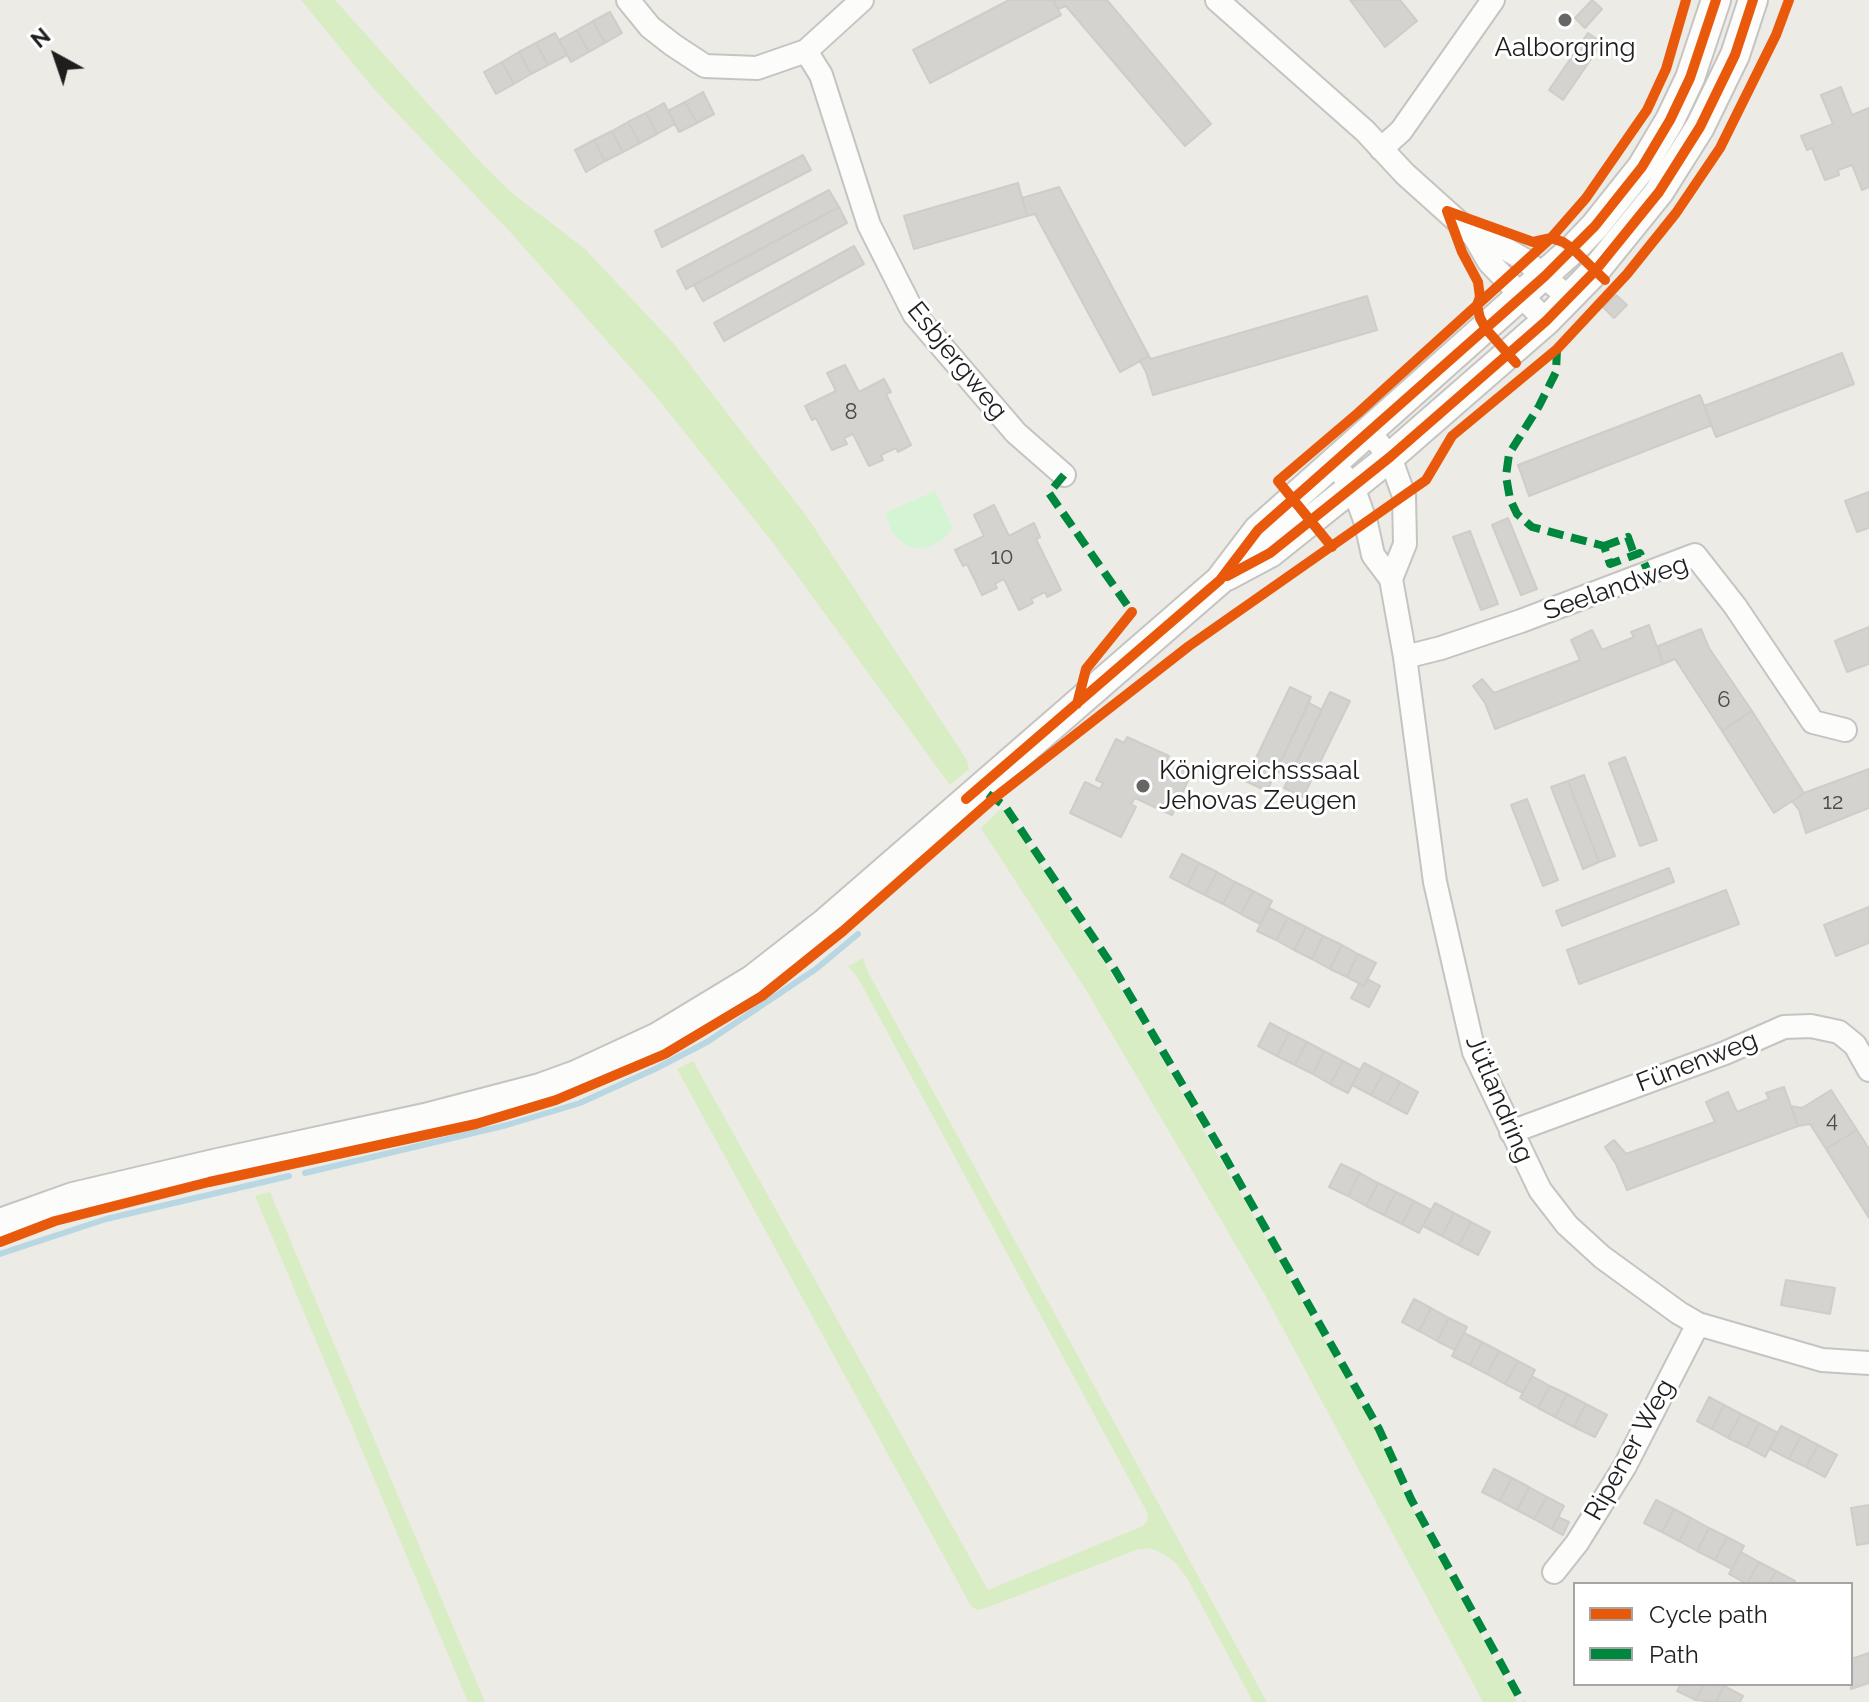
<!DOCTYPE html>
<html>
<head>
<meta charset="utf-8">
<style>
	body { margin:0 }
	#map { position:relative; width:1869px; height:1702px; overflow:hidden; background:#edebe6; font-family:Raleway,sans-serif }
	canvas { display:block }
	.legend { position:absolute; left:1573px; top:1582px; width:280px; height:104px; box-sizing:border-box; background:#fff; border:2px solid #a5a5a5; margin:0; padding:10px 14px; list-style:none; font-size:24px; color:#1e1e1e }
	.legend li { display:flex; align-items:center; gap:16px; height:40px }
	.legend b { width:40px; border:2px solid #a5a5a5 }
	.north { position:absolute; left:16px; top:16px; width:80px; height:80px; -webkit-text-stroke:6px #fff; paint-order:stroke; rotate:320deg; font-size:22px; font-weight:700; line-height:32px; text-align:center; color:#1e1e1e }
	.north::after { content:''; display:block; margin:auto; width:28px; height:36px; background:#1e1e1e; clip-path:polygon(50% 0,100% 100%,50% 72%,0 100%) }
</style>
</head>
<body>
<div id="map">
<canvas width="1869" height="1702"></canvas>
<ul class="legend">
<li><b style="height:10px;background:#e8590c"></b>Cycle path</li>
<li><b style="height:10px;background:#00873e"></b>Path</li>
</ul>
<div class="north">N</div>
</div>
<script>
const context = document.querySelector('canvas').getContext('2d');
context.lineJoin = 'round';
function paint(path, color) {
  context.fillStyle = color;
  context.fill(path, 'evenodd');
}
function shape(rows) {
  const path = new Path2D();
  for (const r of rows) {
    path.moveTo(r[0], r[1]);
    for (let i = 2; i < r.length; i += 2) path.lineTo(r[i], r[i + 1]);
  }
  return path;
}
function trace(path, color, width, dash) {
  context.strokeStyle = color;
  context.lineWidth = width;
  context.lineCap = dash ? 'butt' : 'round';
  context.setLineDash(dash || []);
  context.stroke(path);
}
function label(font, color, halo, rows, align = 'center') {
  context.font = font + ' Raleway,sans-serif';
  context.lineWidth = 6;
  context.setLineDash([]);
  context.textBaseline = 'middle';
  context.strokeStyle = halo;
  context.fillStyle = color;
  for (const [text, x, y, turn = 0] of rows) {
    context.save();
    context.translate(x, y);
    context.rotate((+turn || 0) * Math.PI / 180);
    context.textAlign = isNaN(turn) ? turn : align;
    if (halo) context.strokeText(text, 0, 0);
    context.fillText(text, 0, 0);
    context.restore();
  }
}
paint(shape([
	[301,0,335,0,483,165,512,193,585,249,674,344,808,518,967,760,969,769,950,785,774,544,654,394,512,234,374,89],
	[1002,808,1060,893,1124,994,1377,1429,1408,1499,1517,1702,1483,1702,1265,1295,1086,990,981,828],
	[863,958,868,972,1267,1702,1253,1702,1187,1578,1177,1564,1164,1554,1150,1548,1136,1550,986,1608,977,1610,971,1606,677,1069,693,1061,988,1590,1143,1526,1148,1520,1147,1512,858,978,848,966],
	[270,1192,407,1517,485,1702,468,1702,255,1196]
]), '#d8edc3');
paint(shape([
	[935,491,953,528,941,541,923,549,907,546,892,532,885,513]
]), '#d3f5d4');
trace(shape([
	[305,1173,507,1125,580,1103,657,1068,707,1042,816,969,858,934],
	[0,1254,106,1219,289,1176]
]), '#b8d7e2', 6);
const building = shape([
	[1009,0,1053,0,1061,15,930,83,913,50,1009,0],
	[1053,0,1107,0,1211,124,1185,146,1066,6,1058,9,1053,0],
	[1350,0,1400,0,1417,21,1385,47,1350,0],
	[1592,0,1602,9,1585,28,1575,18,1592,0],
	[610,12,622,33,605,43,593,21,610,12],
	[593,21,605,43,589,52,577,30,593,21],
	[577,30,589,52,571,62,559,40,577,30],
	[555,33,567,55,548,65,536,43,555,33],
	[1588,33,1602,43,1563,100,1549,90,1588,33],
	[536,43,548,65,531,74,519,52,536,43],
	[519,52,531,74,514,84,502,62,519,52],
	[502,62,514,84,496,94,484,72,502,62],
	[1841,87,1852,115,1869,108,1869,187,1862,190,1852,165,1838,170,1839,175,1825,180,1812,148,1807,150,1801,136,1833,124,1821,95,1841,87],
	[703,92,714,114,697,123,685,102,703,92],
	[685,102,697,123,679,132,668,111,685,102],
	[664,103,675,124,657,134,646,113,664,103],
	[646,113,657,134,640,143,628,122,646,113],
	[628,122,640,143,623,152,612,131,628,122],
	[612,131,623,152,605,161,594,140,612,131],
	[594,140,605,161,586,172,575,150,594,140],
	[803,155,811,170,662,247,655,231,803,155],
	[1018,183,1027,216,914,249,904,216,1018,183],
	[1059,187,1149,356,1120,372,1035,214,1027,216,1022,198,1059,187],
	[829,190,839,207,686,289,677,271,829,190],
	[839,207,847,223,703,301,694,285,839,207],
	[854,246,864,264,724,341,714,323,854,246],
	[1616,295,1627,305,1614,318,1603,307,1616,295],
	[1367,296,1377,330,1153,395,1146,372,1140,361,1149,356,1151,359,1367,296],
	[1842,353,1854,384,1716,437,1704,406,1842,353],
	[845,365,859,392,884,379,891,392,886,394,911,445,898,452,896,448,881,455,883,460,869,466,853,434,844,438,847,444,832,450,816,418,812,420,805,406,836,391,827,373,845,365],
	[1700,395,1712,425,1529,496,1518,465,1700,395],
	[1869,492,1869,528,1857,532,1845,501,1869,492],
	[994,505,1009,536,1034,523,1040,537,1036,539,1061,590,1047,597,1045,592,1031,599,1033,603,1019,610,1004,579,995,584,997,588,982,595,967,564,963,566,955,550,984,536,974,515,994,505],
	[1508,518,1537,589,1521,595,1492,525,1508,518],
	[1470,531,1498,604,1481,610,1453,537,1470,531],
	[1649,625,1663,664,1495,729,1485,703,1473,686,1482,679,1494,693,1580,660,1571,640,1592,630,1602,650,1634,637,1631,632,1649,625],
	[1869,627,1869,664,1847,672,1835,641,1869,627],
	[1701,629,1709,648,1752,711,1722,731,1675,659,1663,664,1658,646,1701,629],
	[1290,687,1311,697,1267,791,1245,781,1290,687],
	[1330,692,1350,701,1303,797,1284,788,1330,692],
	[1309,703,1322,710,1290,777,1276,771,1309,703],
	[1752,711,1804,793,1774,813,1722,731,1752,711],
	[1127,737,1169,756,1166,762,1191,774,1172,815,1135,798,1131,804,1136,807,1121,837,1070,813,1085,782,1100,789,1103,783,1096,780,1116,739,1124,743,1127,737],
	[1625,757,1657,840,1640,846,1609,763,1625,757],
	[1869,769,1869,808,1806,833,1799,810,1792,801,1804,793,1869,769],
	[1584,775,1615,856,1599,862,1568,781,1584,775],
	[1568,781,1599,862,1583,869,1551,787,1568,781],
	[1527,799,1558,880,1543,886,1511,805,1527,799],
	[1182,854,1199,863,1187,886,1170,877,1182,854],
	[1199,863,1217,872,1205,895,1187,886,1199,863],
	[1669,868,1674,882,1562,926,1556,911,1669,868],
	[1217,872,1235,882,1223,904,1205,895,1217,872],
	[1235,882,1253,891,1241,914,1223,904,1235,882],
	[1726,890,1739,924,1579,984,1567,950,1726,890],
	[1253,891,1272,901,1260,924,1241,914,1253,891],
	[1869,907,1869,943,1836,956,1824,925,1869,907],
	[1269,908,1288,918,1276,940,1257,931,1269,908],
	[1288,918,1306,927,1294,950,1276,940,1288,918],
	[1306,927,1323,936,1312,959,1294,950,1306,927],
	[1323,936,1342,945,1330,969,1312,959,1323,936],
	[1342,945,1358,954,1347,977,1330,969,1342,945],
	[1358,954,1376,963,1364,986,1347,977,1358,954],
	[1367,979,1380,986,1369,1007,1351,998,1359,984,1364,986,1367,979],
	[1270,1023,1289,1033,1277,1056,1258,1046,1270,1023],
	[1289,1033,1307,1042,1295,1065,1277,1056,1289,1033],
	[1307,1042,1324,1051,1313,1074,1295,1065,1307,1042],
	[1324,1051,1343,1061,1330,1084,1313,1074,1324,1051],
	[1343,1061,1360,1070,1348,1093,1330,1084,1343,1061],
	[1364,1063,1383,1073,1371,1095,1352,1085,1364,1063],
	[1383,1073,1400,1082,1388,1104,1371,1095,1383,1073],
	[1400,1082,1418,1092,1407,1114,1388,1104,1400,1082],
	[1784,1087,1798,1126,1627,1190,1616,1164,1605,1147,1614,1140,1626,1154,1715,1122,1706,1102,1728,1092,1737,1112,1769,1099,1766,1093,1784,1087],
	[1831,1090,1857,1130,1826,1149,1810,1124,1798,1126,1791,1106,1802,1108,1831,1090],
	[1857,1130,1869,1149,1869,1218,1826,1149,1857,1130],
	[1341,1164,1360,1173,1348,1196,1329,1187,1341,1164],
	[1360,1173,1378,1183,1366,1206,1348,1196,1360,1173],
	[1378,1183,1396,1192,1384,1215,1366,1206,1378,1183],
	[1396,1192,1414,1201,1402,1224,1384,1215,1396,1192],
	[1414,1201,1431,1210,1419,1233,1402,1224,1414,1201],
	[1435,1203,1454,1213,1442,1236,1423,1226,1435,1203],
	[1454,1213,1471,1222,1459,1245,1442,1236,1454,1213],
	[1471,1222,1490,1232,1478,1255,1459,1245,1471,1222],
	[1786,1280,1835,1288,1830,1314,1781,1305,1786,1280],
	[1414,1299,1431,1308,1419,1331,1402,1322,1414,1299],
	[1431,1308,1449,1318,1437,1341,1419,1331,1431,1308],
	[1449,1318,1467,1327,1455,1350,1437,1341,1449,1318],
	[1464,1333,1482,1342,1470,1365,1452,1356,1464,1333],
	[1482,1342,1499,1351,1487,1374,1470,1365,1482,1342],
	[1499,1351,1518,1361,1505,1384,1487,1374,1499,1351],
	[1518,1361,1535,1370,1523,1393,1505,1384,1518,1361],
	[1532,1376,1550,1386,1538,1408,1520,1398,1532,1376],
	[1550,1386,1567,1394,1555,1417,1538,1408,1550,1386],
	[1567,1394,1586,1404,1574,1427,1555,1417,1567,1394],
	[1709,1397,1724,1405,1712,1429,1697,1421,1709,1397],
	[1586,1404,1607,1415,1595,1437,1574,1427,1586,1404],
	[1724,1405,1741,1414,1728,1438,1712,1429,1724,1405],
	[1741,1414,1759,1423,1747,1447,1728,1438,1741,1414],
	[1759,1423,1778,1433,1765,1457,1747,1447,1759,1423],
	[1781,1426,1801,1436,1789,1459,1770,1449,1781,1426],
	[1801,1436,1818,1445,1806,1467,1789,1459,1801,1436],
	[1818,1445,1837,1455,1825,1477,1806,1467,1818,1445],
	[1494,1469,1512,1478,1500,1501,1482,1492,1494,1469],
	[1512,1478,1529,1487,1517,1510,1500,1501,1512,1478],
	[1529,1487,1547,1497,1534,1519,1517,1510,1529,1487],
	[1547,1497,1564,1506,1552,1529,1534,1519,1547,1497],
	[1656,1500,1674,1509,1662,1532,1644,1523,1656,1500],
	[1869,1505,1869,1543,1857,1545,1851,1508,1869,1505],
	[1674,1509,1691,1518,1679,1541,1662,1532,1674,1509],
	[1558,1517,1569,1522,1563,1535,1552,1529,1558,1517],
	[1691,1518,1709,1528,1697,1551,1679,1541,1691,1518],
	[1709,1528,1727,1537,1715,1560,1697,1551,1709,1528],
	[1727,1537,1744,1546,1732,1569,1715,1560,1727,1537],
	[1741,1552,1759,1562,1747,1584,1729,1574,1741,1552],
	[1759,1562,1776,1571,1769,1584,1747,1584,1759,1562],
	[1776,1571,1795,1581,1793,1584,1769,1584,1776,1571],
	[1869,1653,1869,1683,1851,1689,1851,1659,1869,1653],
	[1704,1684,1724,1686,1716,1702,1696,1700,1704,1684],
	[1704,1684,1696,1700,1677,1691,1681,1684,1704,1684],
	[1724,1686,1743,1696,1740,1702,1716,1702,1724,1686]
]);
paint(building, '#d5d3cf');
trace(building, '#d0cdc8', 2);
const minor = shape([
	[628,0,650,27,673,45,705,66,757,68,806,51,862,0],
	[1217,0,1365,131,1405,174,1474,236,1489,262,1546,321],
	[806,51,821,75,869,225,914,314,1016,433,1064,475],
	[1381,149,1401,131,1493,0],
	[1474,236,1504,248,1525,260,1569,298],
	[1370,433,1390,457,1404,496,1405,544,1391,579],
	[1334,464,1353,487,1366,523,1373,555,1391,579,1405,657,1435,882,1474,1052,1540,1190,1567,1225,1602,1257,1679,1313,1698,1324,1822,1360,1869,1363],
	[1405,657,1441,648,1521,621,1695,555,1735,606,1813,722,1845,730],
	[1511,1132,1725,1053,1784,1027,1811,1026,1839,1032,1855,1045,1869,1070],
	[1554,1572,1577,1543,1625,1466,1698,1324]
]);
const tertiary = shape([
	[1227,576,1270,553,1390,457,1546,321,1595,271,1659,192,1700,127,1735,55,1753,0],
	[0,1223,73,1197,218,1163,425,1118,540,1088,576,1075,658,1037,752,980,825,923,1220,580,1258,530,1573,249,1595,226,1642,167,1670,120,1690,78,1716,0]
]);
trace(minor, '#c5c4c2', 26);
trace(tertiary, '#c5c4c2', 32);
trace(minor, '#fcfcfb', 22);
trace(tertiary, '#fcfcfb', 28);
trace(shape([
	[1557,349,1556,372,1539,406,1509,454,1506,476,1510,499,1517,514,1532,527,1604,546,1610,564,1640,553,1648,572],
	[1064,475,1049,493,1132,612],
	[1604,546,1628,537,1634,554],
	[988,794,1005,806,1115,970,1221,1150,1379,1429,1411,1499,1522,1702]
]), '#00873e', 8, [16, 8]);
trace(shape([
	[1447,211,1533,242,1551,238,1563,242,1573,249,1605,280],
	[1447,211,1462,252,1478,282,1480,297,1477,305,1480,318,1486,329,1516,363],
	[1332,547,1278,481,1358,413,1551,238,1586,198,1647,110,1666,69,1686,0],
	[1227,576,1270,553,1390,457,1546,321,1595,271,1659,192,1700,127,1735,55,1753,0],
	[1077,704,1086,669,1132,612],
	[966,799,1220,580,1258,530,1545,276,1595,226,1642,167,1670,120,1690,78,1716,0],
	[0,1242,55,1221,209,1182,476,1124,556,1100,665,1054,762,996,843,931,993,799,1189,646,1426,480,1452,436,1557,349,1627,274,1676,213,1720,148,1776,35,1789,0]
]), '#e8590c', 10);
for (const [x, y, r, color] of [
	[1565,20,8,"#666664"],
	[1143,786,8,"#666664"]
]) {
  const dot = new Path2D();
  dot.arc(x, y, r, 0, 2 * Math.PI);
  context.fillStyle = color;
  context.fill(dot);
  trace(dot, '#fff', 3);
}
label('22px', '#4c4b4a', null, [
	["8",851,412],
	["10",1002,557],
	["6",1724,700],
	["12",1833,802],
	["4",1832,1120]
]);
label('26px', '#1e1e1e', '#fff', [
	["Aalborgring",1565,48],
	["Königreichsssaal",1159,771,"left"],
	["Jehovas Zeugen",1159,801,"left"]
]);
label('26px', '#1e1e1e', '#fff', [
	["Esbjergweg",957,361,51],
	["Seelandweg",1616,588,-19],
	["Fünenweg",1697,1062,-21],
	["Jütlandring",1499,1099,67],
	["Ripener Weg",1630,1450,-61]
]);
</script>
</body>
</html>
